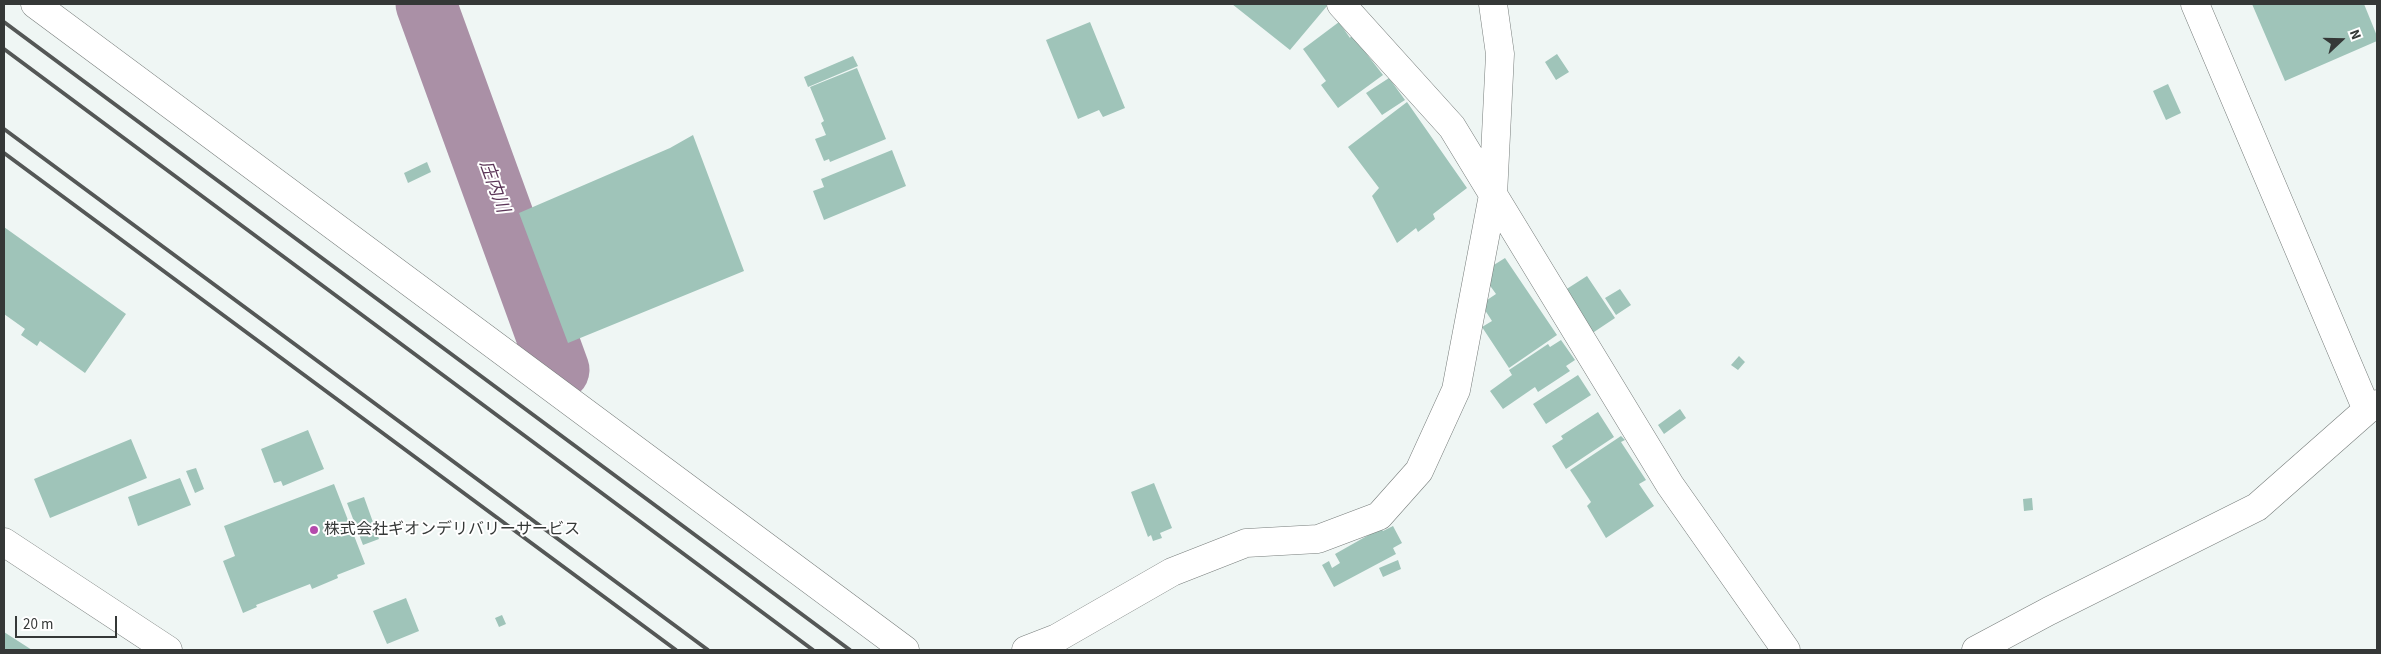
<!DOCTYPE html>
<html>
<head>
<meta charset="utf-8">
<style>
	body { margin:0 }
	#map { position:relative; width:2381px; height:654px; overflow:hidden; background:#eff6f4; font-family:"Source Sans 3",sans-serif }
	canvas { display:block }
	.frame { position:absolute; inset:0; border:5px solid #353837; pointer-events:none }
	.north { position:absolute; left:2316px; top:15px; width:50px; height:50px; -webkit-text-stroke:4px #fff; paint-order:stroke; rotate:69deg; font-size:14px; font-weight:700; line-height:20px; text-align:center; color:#353837 }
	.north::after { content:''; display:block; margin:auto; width:18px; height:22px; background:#353837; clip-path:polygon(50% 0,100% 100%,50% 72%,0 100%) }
	.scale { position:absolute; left:15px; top:616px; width:102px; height:22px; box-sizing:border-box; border:2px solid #353837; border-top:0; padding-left:6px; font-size:15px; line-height:18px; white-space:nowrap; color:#353837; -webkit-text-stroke:4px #fff; paint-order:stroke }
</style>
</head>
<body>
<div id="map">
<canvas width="2381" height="654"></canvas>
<div class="frame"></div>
<div class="north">N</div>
<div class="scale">20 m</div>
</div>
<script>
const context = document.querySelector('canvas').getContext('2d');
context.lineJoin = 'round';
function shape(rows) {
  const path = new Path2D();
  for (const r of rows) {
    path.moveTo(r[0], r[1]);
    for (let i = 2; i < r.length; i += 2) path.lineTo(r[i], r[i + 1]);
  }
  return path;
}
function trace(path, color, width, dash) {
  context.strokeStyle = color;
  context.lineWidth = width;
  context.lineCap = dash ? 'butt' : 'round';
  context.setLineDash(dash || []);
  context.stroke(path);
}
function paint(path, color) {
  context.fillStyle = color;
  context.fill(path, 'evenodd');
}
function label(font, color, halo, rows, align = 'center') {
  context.font = font + ' "Source Sans 3","Noto Sans JP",sans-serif';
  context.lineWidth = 4;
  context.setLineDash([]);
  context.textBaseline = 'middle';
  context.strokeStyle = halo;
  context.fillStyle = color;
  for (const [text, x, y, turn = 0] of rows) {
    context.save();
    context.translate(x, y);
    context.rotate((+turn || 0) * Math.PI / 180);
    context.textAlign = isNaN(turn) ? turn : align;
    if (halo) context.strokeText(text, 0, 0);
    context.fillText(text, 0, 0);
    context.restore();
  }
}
trace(shape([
	[426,4,559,370]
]), '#aa90a6', 61);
paint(shape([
	[1232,4,1325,4,1327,6,1290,50],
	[2252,4,2364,4,2377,36,2377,41,2285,81],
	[1090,22,1125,108,1103,117,1099,110,1078,119,1046,40],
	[1339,22,1350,38,1352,35,1383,75,1338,108,1321,85,1326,81,1303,49],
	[1557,54,1569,72,1556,80,1545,62],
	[853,56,858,66,808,87,804,77],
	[857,68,886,139,830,162,829,159,824,161,815,139,826,135,821,123,824,121,810,87],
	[1389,78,1405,100,1382,115,1366,93],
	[2168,84,2181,113,2166,120,2153,91],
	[1407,102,1467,188,1433,214,1435,219,1418,232,1416,228,1397,243,1372,196,1379,188,1348,147],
	[693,135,744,271,568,343,519,213,670,148],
	[892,150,906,186,824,220,813,191,824,187,821,179],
	[427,162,431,172,408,183,404,173],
	[4,227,126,314,85,373,40,341,37,346,21,335,25,329,4,314],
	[1505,258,1557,335,1509,368,1482,327,1492,321,1481,304,1496,294,1481,273],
	[1587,276,1615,318,1591,334,1562,292],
	[1620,289,1631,305,1616,315,1605,298],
	[1561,340,1575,360,1566,366,1570,371,1538,392,1535,387,1503,409,1490,391,1512,375,1509,370,1548,344,1550,347],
	[1739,356,1745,362,1738,370,1731,365],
	[1578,375,1591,395,1546,424,1533,404],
	[1680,409,1686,418,1664,434,1658,425],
	[1598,412,1614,437,1566,469,1552,446,1563,439,1561,436],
	[308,430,324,469,283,486,281,481,274,483,261,449],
	[1621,436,1625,440,1621,442,1646,480,1639,484,1654,506,1606,538,1587,506,1591,502,1570,470],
	[131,439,147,478,50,518,34,479],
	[196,468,204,489,195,493,186,471],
	[180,478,191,505,138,526,128,497],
	[1154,483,1172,528,1160,533,1162,538,1153,541,1151,535,1148,537,1131,492],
	[334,484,365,564,337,575,338,578,312,589,310,584,256,605,257,607,243,613,223,561,235,556,224,526],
	[364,497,379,539,363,545,347,503],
	[2032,498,2033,510,2024,511,2023,499],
	[1393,526,1402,543,1393,548,1396,554,1334,587,1322,565,1329,561,1332,568,1340,563,1335,554,1381,528,1383,531],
	[1398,560,1401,569,1383,577,1379,568],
	[406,598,419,631,387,644,373,611],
	[502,615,506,624,499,627,495,618],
	[4,632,32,650,4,650]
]), '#9fc4b9');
const street = shape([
	[35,4,905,650],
	[1341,4,1452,127,1670,485,1786,650],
	[2195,4,2367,410],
	[1026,650,1057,638,1172,572,1246,543,1318,539,1379,516,1419,471,1456,390,1493,195,1500,54,1493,4],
	[1976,650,2049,611,2257,507,2367,410,2377,404]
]);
const highway = shape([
	[4,542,168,650]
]);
trace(street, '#777d7b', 29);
trace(highway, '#777d7b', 29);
trace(street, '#fff', 28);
trace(highway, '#fff', 28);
trace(shape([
	[4,22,850,650],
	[4,49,813,650],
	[4,129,708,650],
	[4,153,676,650]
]), '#545756', 4);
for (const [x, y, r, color] of [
	[314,530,5,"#b44aac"]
]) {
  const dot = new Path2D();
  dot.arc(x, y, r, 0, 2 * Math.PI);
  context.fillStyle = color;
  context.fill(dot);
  trace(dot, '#fff', 2);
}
label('16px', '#353837', '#fff', [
	["株式会社ギオンデリバリーサービス",324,530]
], 'left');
label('italic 18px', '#5c3658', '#fff', [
	["庄内川",493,187,70]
]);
</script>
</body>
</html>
